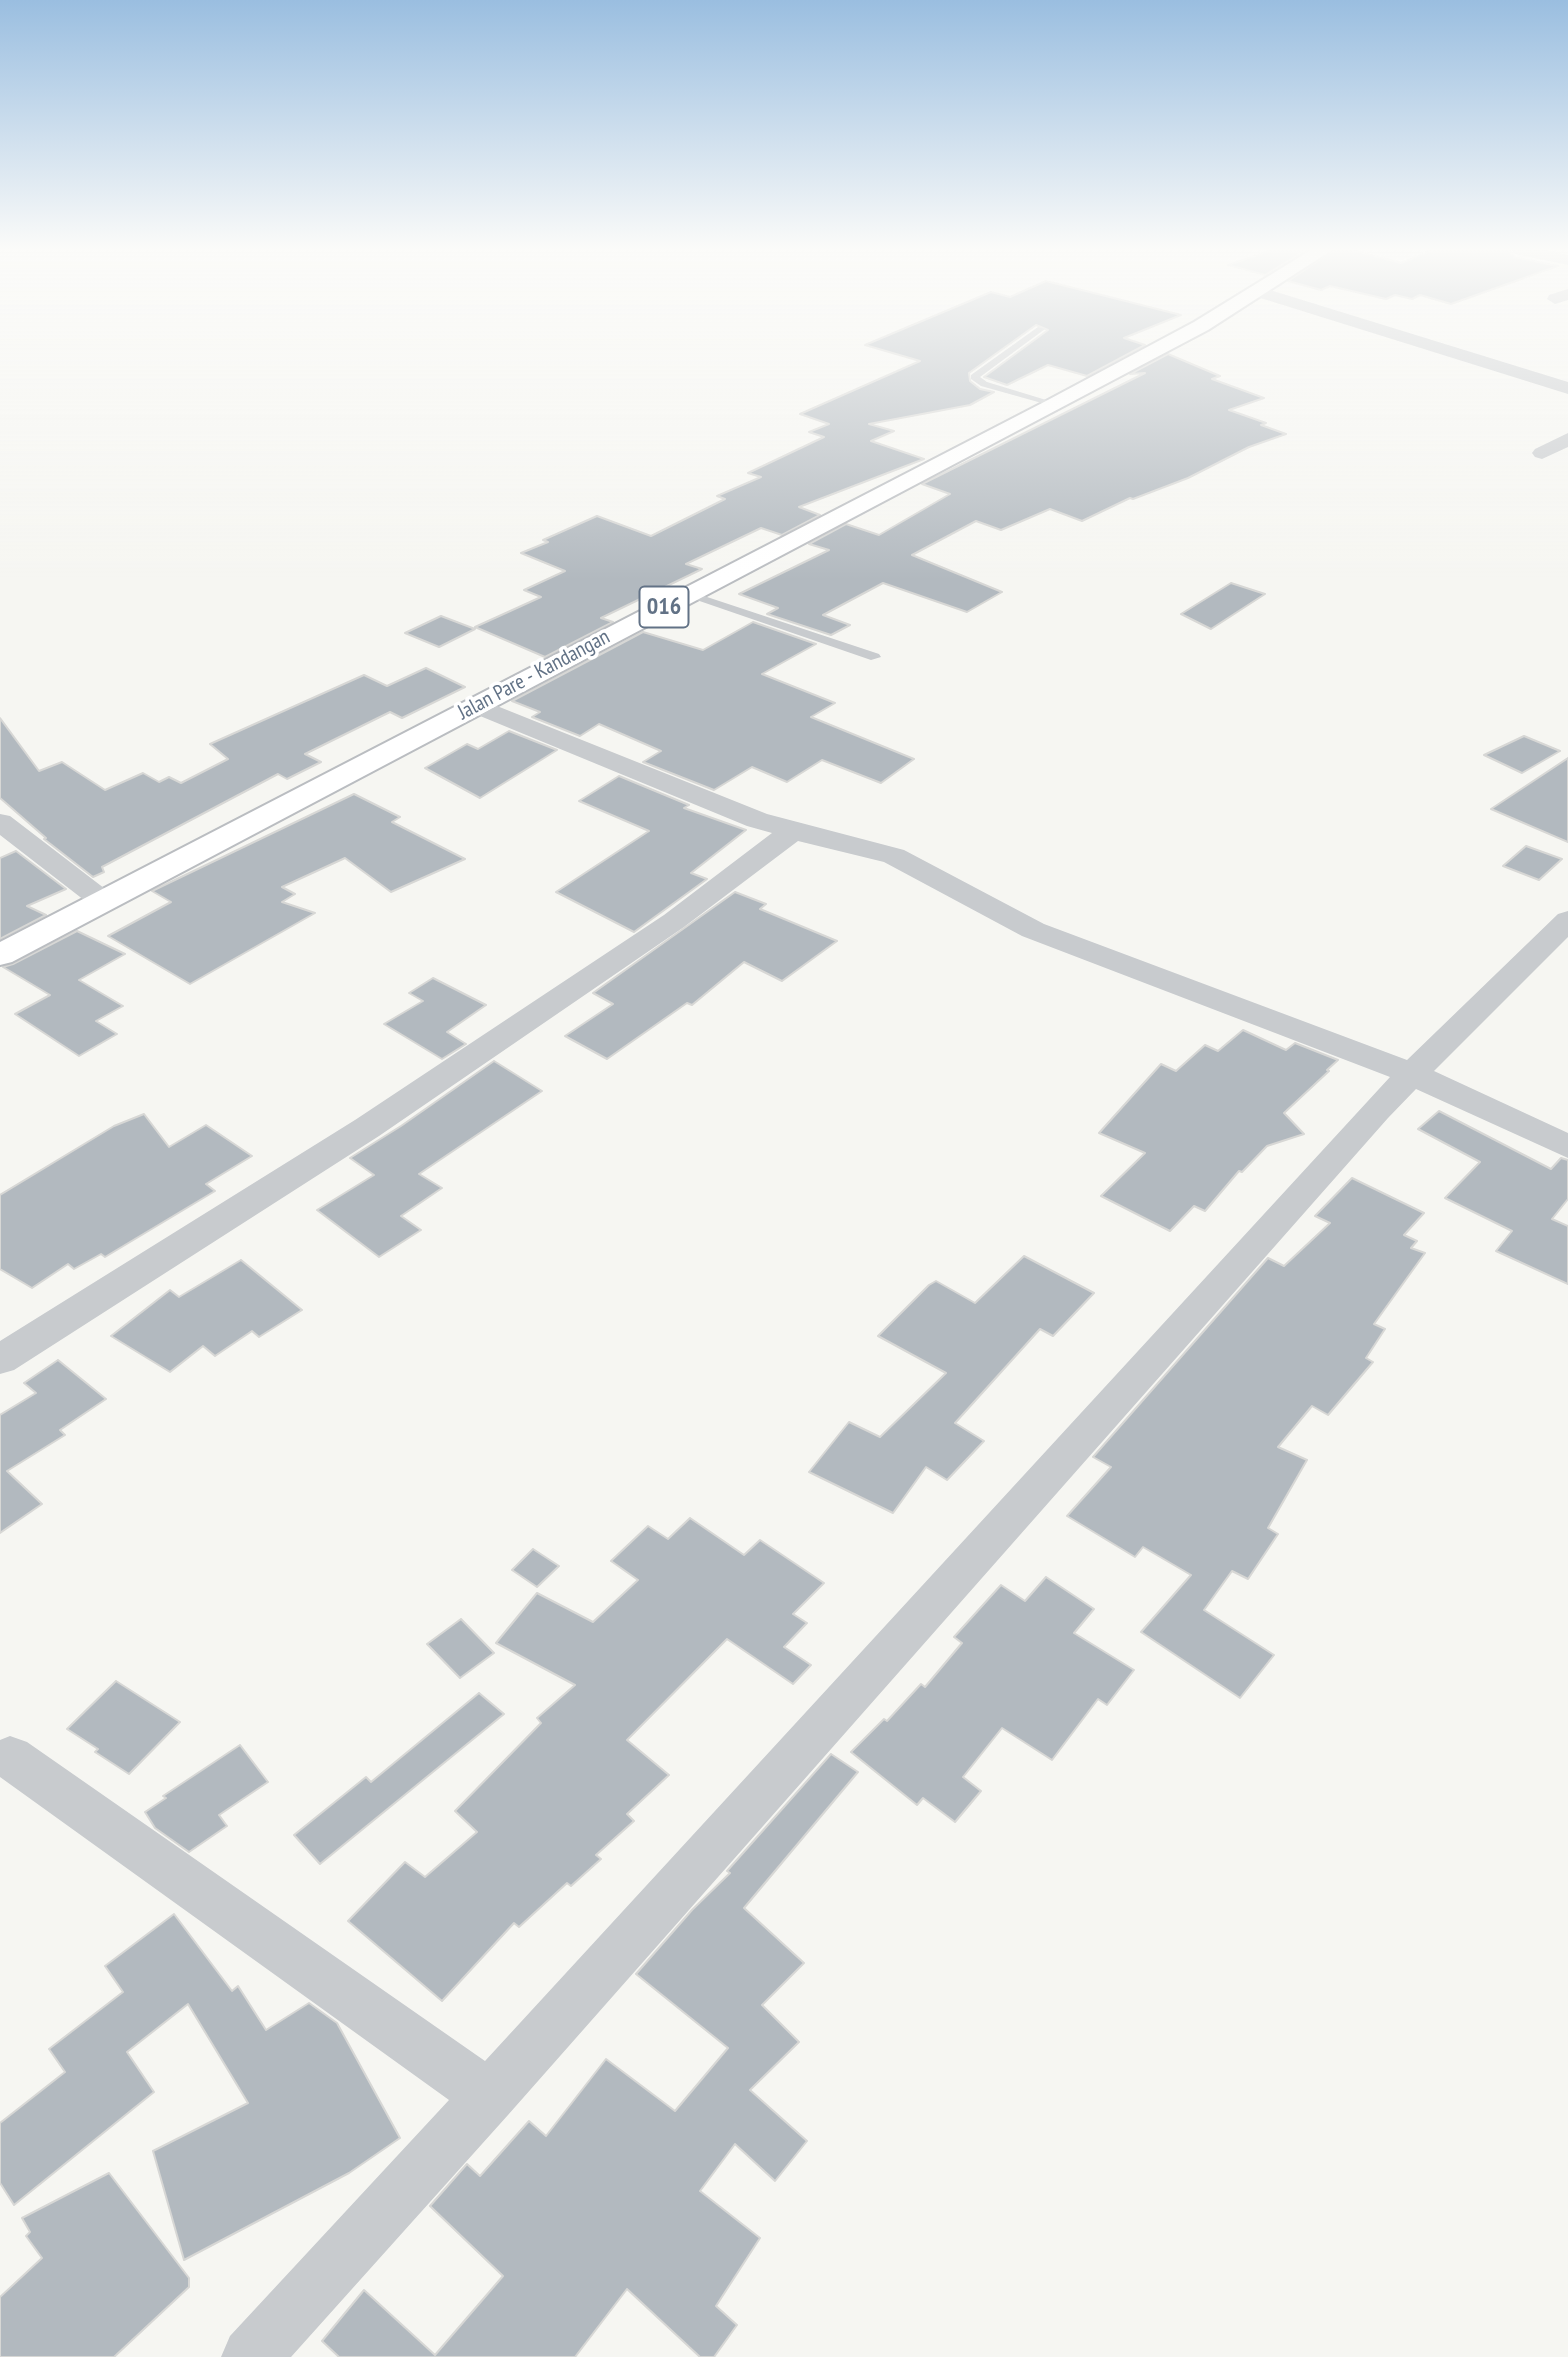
<!DOCTYPE html>
<html>
<head>
<meta charset="utf-8">
<style>
	body { margin:0 }
	canvas { display:block; background:#f6f6f2 }
</style>
</head>
<body>
<canvas width="1568" height="2357"></canvas>
<script>
const context = document.querySelector('canvas').getContext('2d');
context.lineJoin = 'round';
function paint(path, color) {
  context.fillStyle = color;
  context.fill(path, 'evenodd');
}
function shape(rows) {
  const path = new Path2D();
  for (const r of rows) {
    path.moveTo(r[0], r[1]);
    for (let i = 2; i < r.length; i += 2) path.lineTo(r[i], r[i + 1]);
  }
  return path;
}
function trace(path, color, width, dash) {
  context.strokeStyle = color;
  context.lineWidth = width;
  context.lineCap = dash ? 'butt' : 'round';
  context.setLineDash(dash || []);
  context.stroke(path);
}
function label(font, color, halo, rows, align = 'center') {
  context.font = font + ' "PT Sans Narrow",sans-serif';
  context.lineWidth = 7;
  context.setLineDash([]);
  context.textBaseline = 'middle';
  context.strokeStyle = halo;
  context.fillStyle = color;
  for (const [text, x, y, turn = 0] of rows) {
    context.save();
    context.translate(x, y);
    context.rotate((+turn || 0) * Math.PI / 180);
    context.textAlign = isNaN(turn) ? turn : align;
    if (halo) context.strokeText(text, 0, 0);
    context.fillText(text, 0, 0);
    context.restore();
  }
}
const building = shape([
	[1272,250,1306,250,1265,275,1228,265,1272,250],
	[1334,250,1352,250,1401,263,1433,250,1509,250,1514,257,1558,266,1451,304,1420,295,1412,299,1395,295,1386,299,1330,286,1321,290,1288,281,1334,250],
	[1046,281,1181,315,1124,338,1145,345,1087,376,1048,365,1007,385,984,377,1048,330,1036,325,969,373,970,381,980,389,994,392,970,405,869,424,894,431,871,441,924,459,799,507,820,515,782,535,761,528,686,564,702,569,601,618,613,622,545,657,475,627,541,597,524,590,565,571,521,553,548,542,543,540,597,516,651,536,725,499,717,496,761,477,748,473,824,437,809,432,829,424,800,414,920,361,865,345,991,292,1010,297,1046,281],
	[1168,354,1220,376,1212,379,1264,398,1229,410,1266,423,1261,425,1286,434,1249,447,1188,478,1133,499,1130,498,1082,521,1050,509,1001,530,976,521,912,555,1002,592,967,612,883,583,823,615,850,625,831,635,767,614,778,608,739,594,829,550,809,544,846,524,879,535,950,494,922,484,1145,373,1130,374,1168,354],
	[1231,583,1265,594,1211,629,1181,614,1231,583],
	[441,616,475,629,439,647,405,633,441,616],
	[753,622,816,644,762,674,835,703,811,717,914,759,881,783,822,760,787,782,752,767,714,790,643,762,661,751,599,724,580,736,532,717,540,712,512,701,643,632,703,650,753,622],
	[426,668,465,687,402,718,390,712,305,754,321,762,287,779,278,774,102,867,104,872,93,877,44,839,46,838,0,798,0,718,39,771,62,762,105,790,143,773,159,782,169,777,181,783,228,759,210,744,364,675,387,686,426,668],
	[509,731,557,750,480,798,425,768,467,744,478,749,509,731],
	[1524,736,1560,751,1522,773,1484,755,1524,736],
	[1568,758,1568,842,1491,809,1568,758],
	[619,776,689,805,684,808,746,830,691,873,707,879,634,932,556,892,649,831,579,801,619,776],
	[354,794,400,817,392,822,465,859,391,892,345,858,282,887,295,894,282,902,315,913,190,984,108,936,171,902,152,891,354,794],
	[1526,846,1562,859,1539,880,1503,866,1526,846],
	[16,851,66,889,27,906,46,915,0,939,0,858,16,851],
	[735,892,766,904,760,909,837,941,782,981,744,962,692,1005,687,1003,607,1059,565,1036,613,1004,593,993,735,892],
	[77,931,125,954,79,980,123,1006,96,1021,117,1034,79,1056,15,1014,50,995,3,967,13,964,77,931],
	[433,978,486,1005,447,1032,466,1044,442,1059,384,1024,423,1001,409,993,433,978],
	[1243,1030,1286,1050,1295,1043,1338,1060,1327,1070,1329,1071,1284,1113,1304,1134,1267,1146,1242,1172,1239,1171,1205,1211,1194,1206,1170,1231,1101,1196,1145,1153,1099,1133,1161,1064,1176,1071,1205,1045,1218,1051,1243,1030],
	[494,1061,542,1091,419,1174,442,1188,401,1216,421,1230,379,1257,317,1210,374,1175,350,1158,401,1126,494,1061],
	[1439,1111,1551,1169,1561,1158,1568,1160,1568,1199,1552,1219,1568,1226,1568,1284,1496,1251,1512,1231,1445,1198,1480,1162,1418,1129,1439,1111],
	[144,1114,169,1147,206,1125,252,1156,206,1184,215,1191,105,1257,101,1254,74,1269,68,1264,32,1288,0,1269,0,1195,114,1126,144,1114],
	[1352,1178,1424,1213,1404,1235,1417,1241,1411,1248,1425,1253,1374,1324,1385,1329,1366,1358,1373,1362,1328,1415,1312,1406,1278,1447,1307,1460,1268,1528,1278,1534,1248,1579,1232,1571,1204,1610,1274,1655,1240,1698,1141,1632,1191,1575,1143,1547,1135,1557,1067,1516,1111,1467,1093,1457,1268,1258,1284,1266,1330,1223,1315,1216,1352,1178],
	[1024,1256,1094,1293,1053,1336,1040,1329,955,1423,984,1441,947,1480,926,1467,893,1513,809,1472,849,1422,880,1437,946,1373,878,1336,929,1285,936,1281,975,1303,1024,1256],
	[241,1260,302,1310,259,1337,252,1331,215,1356,203,1346,170,1372,111,1336,170,1290,179,1297,241,1260],
	[58,1360,106,1399,60,1430,65,1435,7,1471,42,1504,0,1533,0,1415,36,1393,24,1383,58,1360],
	[690,1518,744,1555,760,1540,824,1583,793,1614,807,1623,784,1647,811,1665,793,1684,727,1639,627,1740,669,1775,627,1814,634,1821,596,1855,601,1859,571,1886,567,1883,519,1927,514,1923,442,2001,348,1921,405,1862,425,1877,477,1832,455,1811,541,1723,537,1718,575,1685,496,1643,537,1593,593,1622,638,1580,611,1561,648,1526,668,1539,690,1518],
	[533,1549,559,1566,537,1587,512,1570,533,1549],
	[1046,1577,1094,1609,1074,1633,1134,1670,1107,1705,1098,1699,1052,1760,1002,1728,963,1777,981,1791,955,1822,923,1798,917,1805,851,1752,884,1719,887,1721,921,1684,925,1687,962,1643,954,1637,1001,1585,1025,1601,1046,1577],
	[461,1619,494,1653,460,1678,427,1644,461,1619],
	[116,1681,180,1722,129,1774,95,1752,98,1749,67,1729,116,1681],
	[479,1693,504,1714,320,1864,294,1835,366,1777,371,1782,479,1693],
	[240,1745,268,1782,219,1815,227,1826,189,1852,155,1828,145,1812,166,1798,163,1796,240,1745],
	[831,1754,858,1772,744,1908,804,1963,762,2005,799,2042,750,2090,807,2141,775,2181,735,2144,700,2191,760,2238,716,2306,737,2325,714,2357,700,2357,627,2289,575,2357,339,2357,322,2341,364,2290,435,2355,503,2276,430,2206,467,2164,480,2176,529,2121,546,2136,606,2059,675,2111,728,2048,636,1974,692,1910,730,1873,727,1871,831,1754],
	[174,1914,232,1991,238,1986,266,2030,309,2003,337,2023,400,2138,349,2173,184,2260,153,2151,248,2103,188,2004,127,2052,154,2092,14,2205,0,2183,0,2123,65,2072,49,2049,123,1992,105,1966,174,1914],
	[109,2173,189,2278,189,2287,114,2357,0,2357,0,2297,42,2258,26,2236,30,2232,22,2218,109,2173]
]);
paint(building, '#b2b9bf');
trace(building, '#d7d7d5', 2);
const primary = shape([
	[1311,250,1332,250,1208,330,12,962,0,965,0,942,1046,401,1194,322,1311,250]
]);
trace(primary, '#babdc1', 4);
paint(shape([
	[1038,327,1045,329,980,377,987,382,1056,403,1056,407,981,386,971,379,971,375,1038,327],
	[689,591,879,654,881,657,871,660,685,596,683,594,689,591]
]), '#c8cbce');
paint(shape([
	[1257,286,1568,382,1568,394,1251,295,1249,291,1251,287,1257,286],
	[1568,289,1568,300,1555,304,1547,299,1549,295,1568,289],
	[1568,433,1568,447,1542,459,1535,457,1532,453,1535,449,1568,433],
	[477,698,767,814,904,850,1044,924,1407,1060,1558,914,1568,911,1568,937,1434,1071,1568,1133,1568,1158,1416,1089,1388,1118,508,2115,291,2357,221,2357,230,2336,449,2100,0,1777,0,1740,10,1736,27,1742,485,2061,1390,1077,1022,936,884,862,798,841,684,927,379,1136,14,1370,0,1374,0,1341,355,1120,664,915,772,833,747,826,468,711,464,706,468,701,477,698],
	[0,814,10,816,113,895,118,901,113,907,103,910,93,907,0,835,0,814]
]), '#c8cbce');
paint(shape([
	[1512,250,1545,250,1568,255,1568,265,1515,254,1512,250]
]), '#c8cbce');
paint(primary, '#fff');
const sky = context.createLinearGradient(0, 0, 0, 580);
sky.addColorStop(0, '#9abee0');
sky.addColorStop(0.43, '#fbfbf9');
sky.addColorStop(1, '#fbfbf900');
context.fillStyle = sky;
context.fillRect(0, 0, 1568, 580);
label('21px', '#627286', '#fff', [
	["Jalan Pare - Kandangan",534,675,-28]
]);
for (const [x, y, w] of [
	[664,607,49]
]) {
  const box = new Path2D();
  box.roundRect(x - w / 2, y - 20.5, w, 41, 5);
  context.fillStyle = '#fff';
  context.fill(box);
  trace(box, '#627286', 2);
}
label('bold 24px', '#627286', null, [
	["016",664,607]
]);
</script>
</body>
</html>
